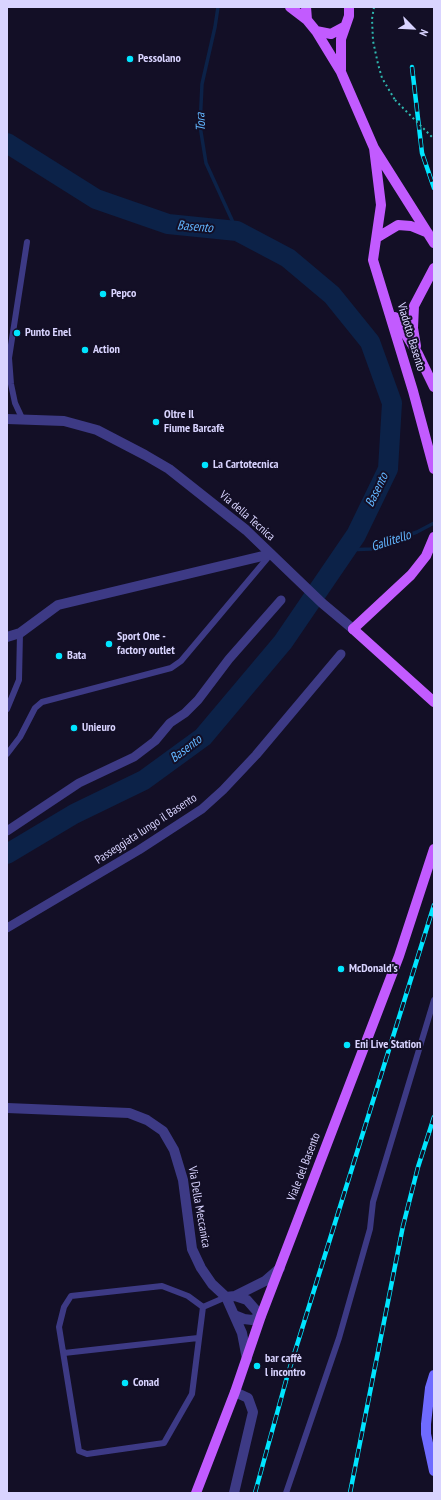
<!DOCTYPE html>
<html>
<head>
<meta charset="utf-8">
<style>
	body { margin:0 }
	#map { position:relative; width:441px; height:1500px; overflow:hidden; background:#130f26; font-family:"PT Sans Narrow",sans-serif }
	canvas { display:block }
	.frame { position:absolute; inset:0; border:8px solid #d9d4ff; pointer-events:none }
	.north { position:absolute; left:393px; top:8px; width:40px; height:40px; -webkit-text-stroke:3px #130f26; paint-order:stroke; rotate:114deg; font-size:11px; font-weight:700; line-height:16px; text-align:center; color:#d9d4ff }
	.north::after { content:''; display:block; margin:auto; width:14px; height:18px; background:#d9d4ff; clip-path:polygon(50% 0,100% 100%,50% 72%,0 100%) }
</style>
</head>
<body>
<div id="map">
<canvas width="441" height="1500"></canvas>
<div class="frame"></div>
<div class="north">N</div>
</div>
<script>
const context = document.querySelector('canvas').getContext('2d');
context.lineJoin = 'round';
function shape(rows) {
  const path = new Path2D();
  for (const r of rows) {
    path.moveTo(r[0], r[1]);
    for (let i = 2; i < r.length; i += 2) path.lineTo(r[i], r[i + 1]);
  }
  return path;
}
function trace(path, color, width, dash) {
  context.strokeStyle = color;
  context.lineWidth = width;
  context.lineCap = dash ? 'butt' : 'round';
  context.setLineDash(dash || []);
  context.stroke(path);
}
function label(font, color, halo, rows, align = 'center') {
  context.font = font + ' "PT Sans Narrow",sans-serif';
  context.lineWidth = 4;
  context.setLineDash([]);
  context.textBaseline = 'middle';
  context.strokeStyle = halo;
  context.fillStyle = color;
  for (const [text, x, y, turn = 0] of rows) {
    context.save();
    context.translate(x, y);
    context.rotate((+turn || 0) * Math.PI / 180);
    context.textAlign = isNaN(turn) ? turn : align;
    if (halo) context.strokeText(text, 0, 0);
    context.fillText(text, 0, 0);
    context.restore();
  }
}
trace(shape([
	[218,7,215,27,202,84,200,126,206,163,237,231],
	[345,550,371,549,417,532,434,523]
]), '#0c2248', 3.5);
trace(shape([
	[7,143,96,199,168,224,237,231,288,258,332,295,370,342,392,403,388,469,356,535,283,642,203,737,144,780,74,814,7,854]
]), '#0c2248', 20);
trace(shape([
	[374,7,372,19,373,41,378,64,382,78,395,100]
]), '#2fb8b0', 2, [2, 3]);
trace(shape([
	[22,418,15,403,11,384,9,358,27,242],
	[7,709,19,680,20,633],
	[7,754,20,737,35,708,42,702,171,668,181,661,270,555],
	[203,1307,192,1394,164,1443,87,1454,79,1451,59,1327,64,1307,71,1296,162,1286,188,1296,203,1307,226,1297],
	[64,1353,198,1338],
	[286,1493,339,1338,370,1229,373,1202,434,1000]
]), '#3d3a85', 6);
trace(shape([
	[7,831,79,783,134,757,155,741,170,723,185,713,198,700,229,659,281,600],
	[7,928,139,850,202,809,223,790,256,755,341,654]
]), '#3d3a85', 9);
trace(shape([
	[7,419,64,421,97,430,145,455,169,469,246,530,322,603,353,629],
	[7,637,20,633,58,605,271,554],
	[7,1108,129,1113,147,1120,163,1131,174,1150,183,1180,192,1249,201,1268,212,1284,226,1297,234,1315,244,1319,252,1320,261,1316,247,1300,235,1296,226,1297],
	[235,1296,265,1281,280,1268],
	[234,1315,242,1333,247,1359]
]), '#3d3a85', 10);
trace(shape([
	[234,1493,253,1412,248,1398,235,1392]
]), '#3d3a85', 10);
trace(shape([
	[434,1375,430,1388,426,1424,426,1434,434,1471]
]), '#6f6bff', 10);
trace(shape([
	[290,7,307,20],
	[306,7,307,20,316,31,341,72,374,148,434,243],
	[316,31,331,34,344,27],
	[341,70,341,39,349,16,349,7],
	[374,148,381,205,373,260,413,391,434,469],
	[378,237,398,225,411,226,428,233],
	[395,317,418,354,434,387],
	[416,346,413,328,414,306,434,268],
	[353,629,434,702],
	[196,1493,235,1392,261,1316,399,956,434,849]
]), '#c25bff', 10);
const rail = shape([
	[412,67,422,153,434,188],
	[255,1493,287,1377,434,905],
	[350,1493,403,1226,418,1167,434,1117]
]);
trace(rail, '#00e5ff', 4.5);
trace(rail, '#130f26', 3, [9]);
trace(shape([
	[395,100,434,139]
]), '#2fb8b0', 2, [2, 3]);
trace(shape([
	[353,629,411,575,426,556,434,537]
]), '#c25bff', 10);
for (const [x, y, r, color] of [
	[130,59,4,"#00e5ff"],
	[103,294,4,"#00e5ff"],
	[17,333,4,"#00e5ff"],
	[85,350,4,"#00e5ff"],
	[156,422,4,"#00e5ff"],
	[205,465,4,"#00e5ff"],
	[109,644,4,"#00e5ff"],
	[59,656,4,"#00e5ff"],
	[74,728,4,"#00e5ff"],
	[341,969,4,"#00e5ff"],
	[347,1045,4,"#00e5ff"],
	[257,1366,4,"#00e5ff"],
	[125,1383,4,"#00e5ff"]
]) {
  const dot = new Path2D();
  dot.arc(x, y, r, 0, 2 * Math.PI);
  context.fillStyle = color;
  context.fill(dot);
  trace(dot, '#130f26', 1.5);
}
label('bold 12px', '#d9d4ff', '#130f26', [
	["Pessolano",138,59],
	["Pepco",111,294],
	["Punto Enel",25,333],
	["Action",93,350],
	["Oltre Il",164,415],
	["Fiume Barcafè",164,429],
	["La Cartotecnica",213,465],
	["Sport One -",117,637],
	["factory outlet",117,651],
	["Bata",67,656],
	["Unieuro",82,728],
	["McDonald's",349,969],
	["Eni Live Station",355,1045],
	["bar caffè",265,1359],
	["l incontro",265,1373],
	["Conad",133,1383]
], 'left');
label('12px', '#d9d4ff', '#130f26', [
	["Viadotto Basento",411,337,73],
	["Via della Tecnica",247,516,41],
	["Passeggiata lungo il Basento",146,829,-33],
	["Viale del Basento",304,1167,-69],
	["Via Della Meccanica",199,1207,80]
]);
label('italic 13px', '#62b6ff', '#130f26', [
	["Tora",201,122,-92],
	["Basento",195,227,5],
	["Basento",377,490,-64],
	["Gallitello",391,541,-18],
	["Basento",186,749,-37]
]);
</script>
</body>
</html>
